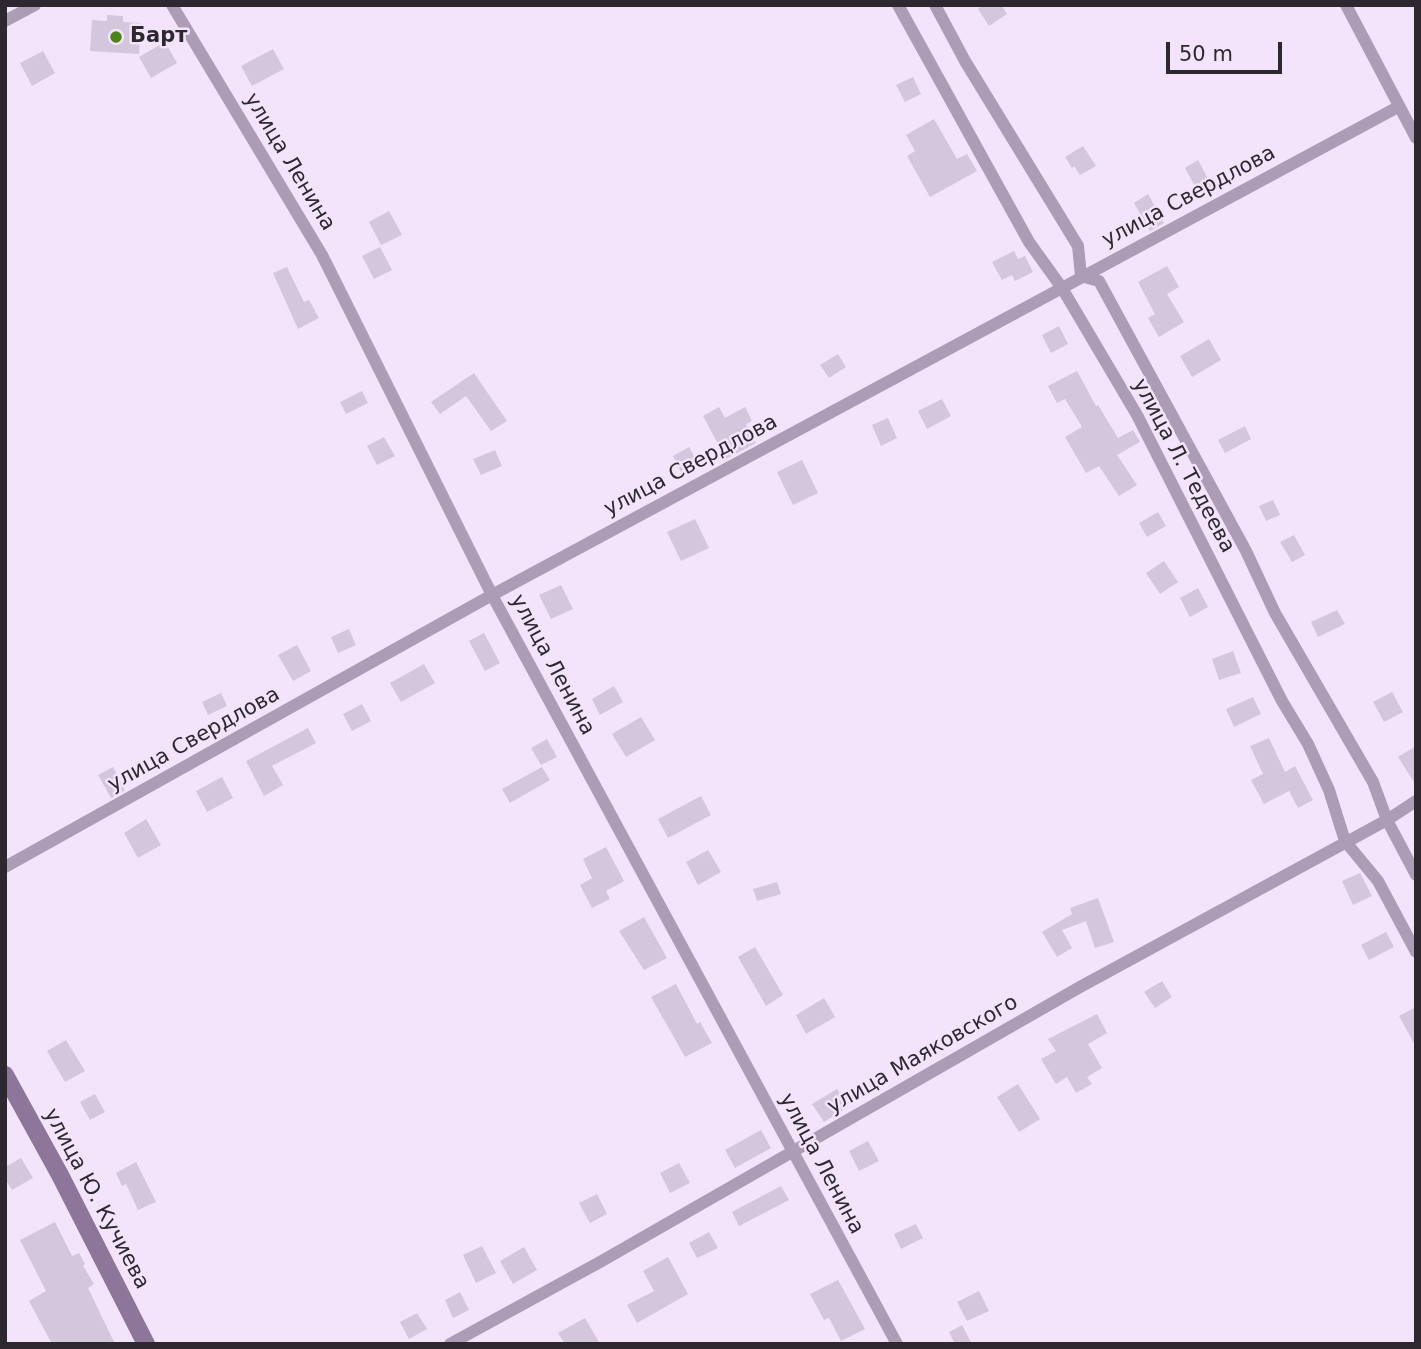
<!DOCTYPE html>
<html>
<head>
<meta charset="utf-8">
<style>
	body { margin:0 }
	#map { position:relative; width:1421px; height:1349px; overflow:hidden; background:#f3e4fb; font-family:"DejaVu Sans",sans-serif }
	canvas { display:block }
	.frame { position:absolute; inset:0; border:7px solid #2d2830; pointer-events:none }
	.scale { position:absolute; left:1166px; top:42px; width:116px; height:32px; box-sizing:border-box; border:4px solid #2d2830; border-top:0; padding-left:9px; font-size:21px; line-height:24px; white-space:nowrap; color:#2d2830; -webkit-text-stroke:5px #f3e4fb; paint-order:stroke }
</style>
</head>
<body>
<div id="map">
<canvas width="1421" height="1349"></canvas>
<div class="frame"></div>
<div class="scale">50 m</div>
</div>
<script>
const context = document.querySelector('canvas').getContext('2d');
context.lineJoin = 'round';
function paint(path, color) {
  context.fillStyle = color;
  context.fill(path, 'evenodd');
}
function shape(rows) {
  const path = new Path2D();
  for (const r of rows) {
    path.moveTo(r[0], r[1]);
    for (let i = 2; i < r.length; i += 2) path.lineTo(r[i], r[i + 1]);
  }
  return path;
}
function trace(path, color, width, dash) {
  context.strokeStyle = color;
  context.lineWidth = width;
  context.lineCap = dash ? 'butt' : 'round';
  context.setLineDash(dash || []);
  context.stroke(path);
}
function label(font, color, halo, rows, align = 'center') {
  context.font = font + ' "DejaVu Sans",sans-serif';
  context.lineWidth = 5;
  context.setLineDash([]);
  context.textBaseline = 'middle';
  context.strokeStyle = halo;
  context.fillStyle = color;
  for (const [text, x, y, turn = 0] of rows) {
    context.save();
    context.translate(x, y);
    context.rotate((+turn || 0) * Math.PI / 180);
    context.textAlign = isNaN(turn) ? turn : align;
    if (halo) context.strokeText(text, 0, 0);
    context.fillText(text, 0, 0);
    context.restore();
  }
}
paint(shape([
	[984,5,1001,5,1007,14,989,26,978,9],
	[107,15,123,16,123,22,141,23,139,54,90,51,92,20,107,21],
	[165,42,177,63,151,78,139,57],
	[273,49,284,69,252,86,241,66],
	[43,51,55,73,32,86,20,63],
	[913,77,921,94,905,102,896,85],
	[934,119,957,159,967,154,977,171,930,197,907,156,915,151,906,135],
	[1083,146,1096,166,1080,175,1074,166,1072,168,1065,157],
	[1198,160,1215,192,1202,199,1185,168],
	[1148,194,1164,223,1150,231,1134,203],
	[389,211,402,235,381,245,369,222],
	[380,247,392,270,374,279,362,256],
	[1014,251,1018,259,1025,256,1033,272,1015,281,1012,275,1002,280,992,262],
	[1167,266,1179,287,1167,294,1184,322,1159,337,1148,318,1155,314,1138,282],
	[287,267,304,302,309,300,319,318,298,329,273,273],
	[1059,326,1068,344,1051,353,1042,335],
	[1209,339,1221,360,1192,377,1180,356],
	[838,354,846,367,829,378,820,365],
	[1077,371,1096,406,1098,405,1118,438,1133,430,1140,442,1117,455,1137,485,1119,496,1099,466,1086,473,1065,437,1082,427,1065,399,1057,403,1048,386],
	[474,373,507,421,491,431,466,396,440,414,431,402],
	[362,391,368,403,346,414,340,402],
	[942,399,951,416,927,429,918,411],
	[719,407,725,418,745,407,752,421,746,424,756,443,726,459,703,416],
	[888,418,897,438,881,446,872,425],
	[1245,426,1251,439,1225,453,1218,440],
	[384,437,395,456,377,465,367,446],
	[689,447,698,463,681,472,673,456],
	[495,450,502,466,481,475,473,459],
	[802,460,818,493,793,505,777,472],
	[1273,500,1280,515,1266,521,1259,506],
	[1158,512,1166,526,1147,537,1139,523],
	[695,519,709,548,681,561,667,532],
	[1294,535,1305,555,1292,562,1280,542],
	[1164,561,1178,582,1160,594,1146,573],
	[561,585,573,609,551,619,539,595],
	[1198,588,1208,607,1190,617,1180,598],
	[1337,610,1345,624,1318,637,1311,622],
	[349,629,356,645,338,653,331,637],
	[484,633,500,663,485,671,469,641],
	[297,645,311,671,293,681,278,655],
	[1233,651,1241,673,1219,680,1212,659],
	[424,664,435,683,401,702,390,683],
	[614,686,623,702,600,715,592,699],
	[1392,692,1403,712,1384,722,1373,702],
	[221,693,227,706,208,715,202,702],
	[1253,697,1261,714,1234,727,1226,709],
	[362,704,371,721,352,731,343,714],
	[641,717,655,740,626,757,612,734],
	[308,728,316,743,272,766,283,785,264,796,246,761],
	[1269,738,1285,772,1295,766,1313,800,1298,808,1289,791,1264,804,1251,780,1263,774,1250,746],
	[547,739,557,757,541,765,531,748],
	[1416,746,1416,785,1398,757],
	[113,767,125,790,111,798,98,775],
	[542,767,550,780,510,803,502,789],
	[222,777,233,798,207,812,196,791],
	[701,796,711,815,668,838,658,819],
	[146,819,161,845,138,858,124,833],
	[606,847,624,881,606,891,610,899,592,908,580,885,592,878,583,859],
	[708,850,721,872,698,885,686,862],
	[1360,873,1372,896,1353,905,1342,881],
	[777,882,781,894,757,901,753,889],
	[1098,898,1114,942,1095,948,1086,921,1062,930,1072,948,1057,957,1042,932,1072,914,1070,908],
	[644,917,667,958,644,970,619,931],
	[1386,932,1394,947,1369,960,1361,945],
	[755,947,783,995,766,1006,738,957],
	[1162,981,1172,997,1155,1008,1144,992],
	[676,984,697,1024,700,1022,712,1043,685,1057,651,997],
	[824,998,835,1017,806,1034,796,1015],
	[1416,1007,1416,1047,1399,1016],
	[1097,1014,1107,1033,1088,1044,1102,1068,1087,1077,1092,1084,1076,1093,1067,1077,1056,1084,1041,1059,1056,1051,1048,1039],
	[66,1040,85,1071,65,1082,47,1051],
	[1018,1084,1040,1119,1019,1132,997,1097],
	[837,1089,848,1107,824,1122,812,1104],
	[95,1094,105,1112,90,1120,80,1102],
	[761,1130,771,1148,735,1168,725,1150],
	[868,1141,879,1161,859,1171,849,1151],
	[21,1158,33,1178,12,1190,5,1179,5,1167],
	[136,1162,156,1202,138,1210,126,1184,122,1186,116,1173],
	[679,1163,690,1183,670,1193,660,1173],
	[781,1186,789,1200,739,1226,732,1212],
	[597,1194,607,1214,590,1223,579,1203],
	[55,1222,72,1256,79,1253,85,1264,83,1266,94,1284,88,1288,115,1344,52,1344,29,1301,46,1291,20,1240],
	[916,1224,923,1238,901,1249,894,1234],
	[709,1232,718,1248,697,1258,689,1243],
	[482,1246,496,1273,476,1283,463,1255],
	[524,1247,537,1270,513,1284,500,1261],
	[668,1257,688,1294,637,1323,627,1305,654,1291,643,1271],
	[838,1280,865,1329,841,1341,829,1318,824,1320,810,1294],
	[979,1291,989,1311,967,1321,957,1302],
	[460,1292,469,1310,453,1318,445,1300],
	[417,1313,427,1329,409,1339,400,1322],
	[585,1318,600,1344,565,1344,558,1333],
	[962,1325,972,1344,955,1344,949,1332]
]), '#d4c6dc');
trace(shape([
	[172,5,322,255,492,595,897,1344],
	[898,5,1029,242,1062,288,1137,415,1282,701,1308,744,1329,790,1345,841,1378,881,1416,952],
	[935,5,965,61,1078,246,1081,276,1099,281,1246,551,1275,613,1373,782,1387,820,1416,875],
	[1346,5,1416,138],
	[5,21,35,5],
	[5,867,492,595,1398,107],
	[450,1344,600,1262,1080,987,1387,820,1416,801]
]), '#ac9cb5', 12);
trace(shape([
	[5,1075,60,1175,146,1344]
]), '#8e769b', 18);
for (const [x, y, r, color] of [
	[116,37,7,"#4d831a"]
]) {
  const dot = new Path2D();
  dot.arc(x, y, r, 0, 2 * Math.PI);
  context.fillStyle = color;
  context.fill(dot);
  trace(dot, '#f3e4fb', 2.5);
}
label('bold 21px', '#2d2830', '#f3e4fb', [
	["Барт",130,37]
], 'left');
label('21px', '#2d2830', '#f3e4fb', [
	["улица Ленина",289,162,59],
	["улица Свердлова",1189,197,-28],
	["улица Свердлова",691,466,-28],
	["улица Л. Тедеева",1183,466,62],
	["улица Ленина",552,665,62],
	["улица Свердлова",194,740,-29],
	["улица Маяковского",923,1055,-30],
	["улица Ленина",821,1164,62],
	["улица Ю. Кучиева",96,1199,62]
]);
</script>
</body>
</html>
